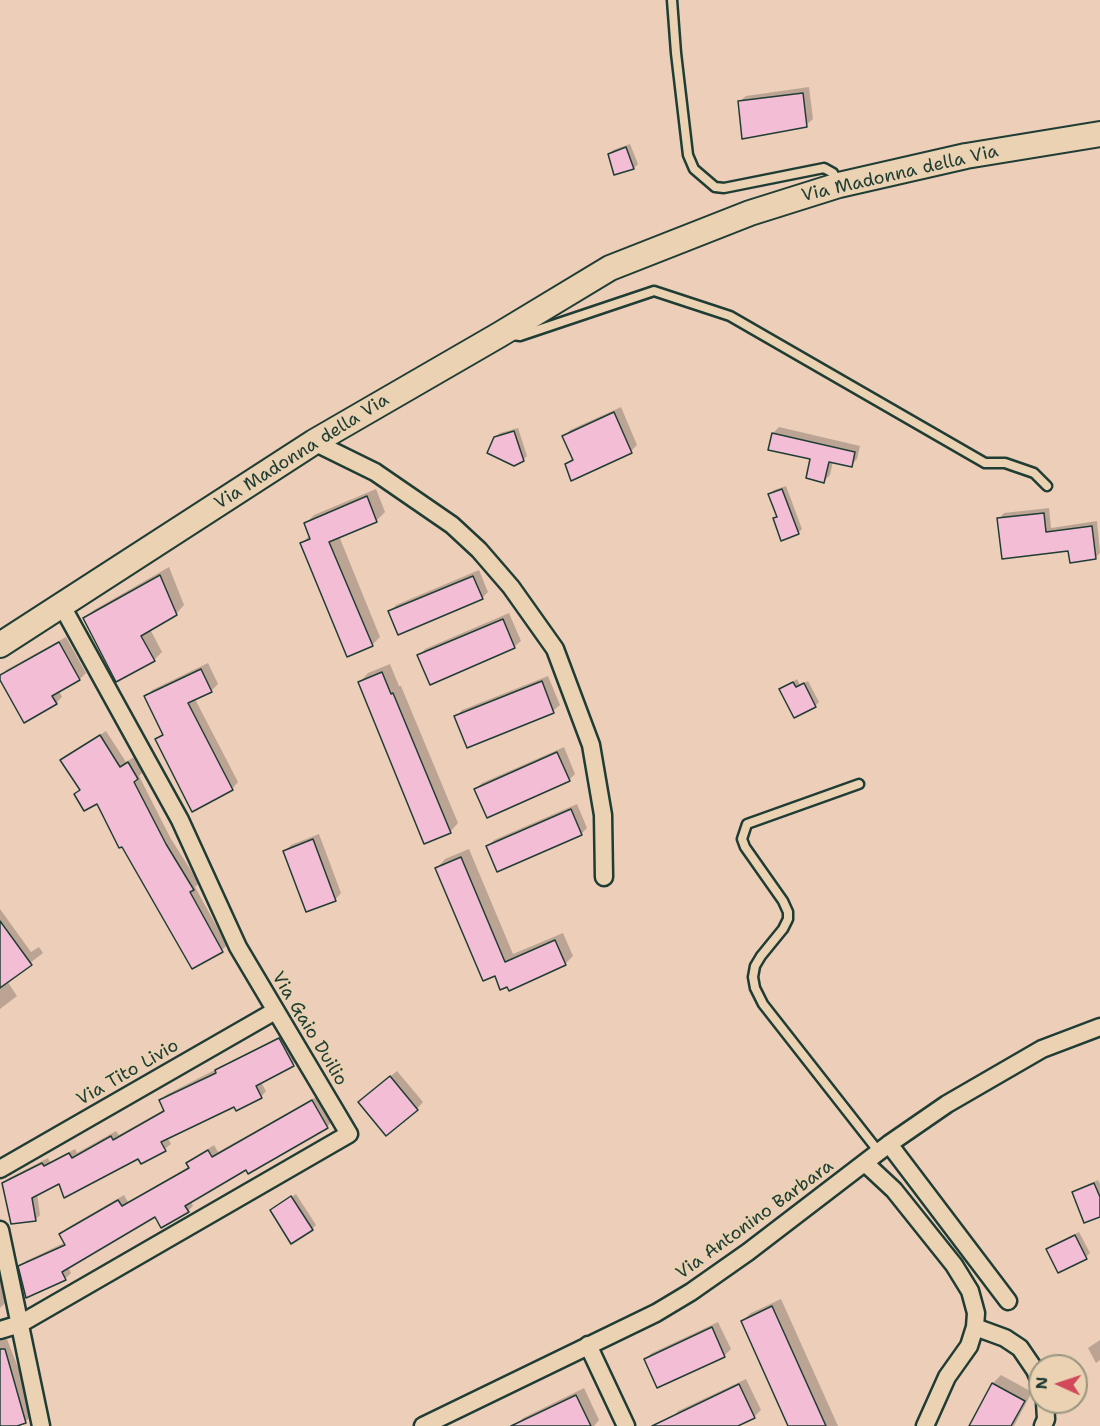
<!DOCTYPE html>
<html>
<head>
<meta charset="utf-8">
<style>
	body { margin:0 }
	#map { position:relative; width:1100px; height:1426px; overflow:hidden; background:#ecceb9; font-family:"Shantell Sans",sans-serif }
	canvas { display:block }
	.north { position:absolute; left:1028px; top:1354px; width:60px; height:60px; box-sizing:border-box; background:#ead2b2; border:2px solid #999680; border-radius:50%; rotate:273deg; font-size:16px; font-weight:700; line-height:24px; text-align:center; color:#1f3d34 }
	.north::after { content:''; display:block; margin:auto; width:21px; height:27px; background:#d1495b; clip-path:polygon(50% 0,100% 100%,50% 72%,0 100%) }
</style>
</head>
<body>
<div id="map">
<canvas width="1100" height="1426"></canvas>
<div class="north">N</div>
</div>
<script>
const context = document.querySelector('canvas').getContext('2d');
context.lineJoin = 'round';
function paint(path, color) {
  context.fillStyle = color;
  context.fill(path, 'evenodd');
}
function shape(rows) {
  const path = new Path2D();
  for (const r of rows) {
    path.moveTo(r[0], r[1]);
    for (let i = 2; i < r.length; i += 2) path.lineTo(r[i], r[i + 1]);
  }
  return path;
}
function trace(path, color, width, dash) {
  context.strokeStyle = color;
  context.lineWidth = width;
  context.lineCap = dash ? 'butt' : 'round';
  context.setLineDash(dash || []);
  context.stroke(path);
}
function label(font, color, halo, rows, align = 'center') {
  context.font = font + ' "Shantell Sans",sans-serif';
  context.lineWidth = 4.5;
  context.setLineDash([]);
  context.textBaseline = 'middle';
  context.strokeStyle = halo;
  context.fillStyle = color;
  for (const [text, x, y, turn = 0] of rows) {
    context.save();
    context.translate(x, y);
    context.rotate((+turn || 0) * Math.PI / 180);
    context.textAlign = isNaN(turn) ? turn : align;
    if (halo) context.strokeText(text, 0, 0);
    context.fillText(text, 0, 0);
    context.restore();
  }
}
paint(shape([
	[809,87,813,119,806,125,739,102,746,96],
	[630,144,638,164,634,168,615,174,609,154,613,150],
	[621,407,637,445,631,451,566,465,573,458,564,437,570,430],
	[779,427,860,446,857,459,851,465,833,461,830,475,824,481,812,458,773,433],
	[518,428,527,456,523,460,495,437,500,433],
	[786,486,802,529,798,533,775,518,778,516,770,494,774,490],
	[376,489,385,512,376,521,339,536,380,637,372,645,302,543,310,535,306,523,314,515],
	[1049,508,1051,528,1097,521,1100,553,1095,558,999,519,1004,513],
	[169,567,184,605,176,614,150,629,162,652,154,660,85,618,94,610],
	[479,570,488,592,482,598,390,612,396,605],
	[509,613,521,641,514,647,419,656,425,649],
	[66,637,86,673,80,679,59,691,62,697,56,703,0,677,6,670],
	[208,663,218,684,211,691,195,699,238,782,232,789,157,740,163,733,146,697,152,690],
	[390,664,399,686,401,686,458,823,450,832,360,682,368,673],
	[548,676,560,705,553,711,468,746,456,717,462,710],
	[797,679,800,685,808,681,819,702,815,706,781,690],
	[106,731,126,762,134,757,143,772,139,776,171,839,199,883,195,887,227,945,222,950,97,802,76,794,81,789,62,760],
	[564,747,575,774,569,780,476,789,482,783],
	[577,804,587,828,581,834,488,847,494,840],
	[319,834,341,893,335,900,285,851,291,845],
	[469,849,513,954,563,933,573,956,565,964,510,989,496,974,437,868,445,859],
	[0,909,31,952,39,947,43,953,7,981,17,996,0,1009],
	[285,1034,298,1059,293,1064,261,1082,266,1091,261,1097,234,1105,167,1137,171,1144,165,1149,142,1162,139,1157,59,1182,37,1193,40,1215,35,1220,4,1183,9,1178,48,1158,50,1162,75,1149,77,1153,116,1131,119,1135,165,1109,161,1101,166,1095],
	[397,1071,423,1102,417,1109,366,1096],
	[318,1096,332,1121,327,1127,247,1168,191,1201,193,1206,188,1211,156,1215,68,1267,71,1273,65,1279,20,1267,26,1261,66,1242,61,1234,67,1228,124,1195,128,1202,190,1166,188,1163,194,1158,214,1145,218,1152],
	[1098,1180,1100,1184,1100,1215,1074,1193,1077,1189],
	[296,1194,316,1225,312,1229,272,1210],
	[1079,1232,1090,1253,1086,1257,1048,1249,1052,1245],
	[0,1280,7,1301,0,1308],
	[781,1299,838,1426,789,1426,742,1321,751,1313],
	[718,1322,731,1349,724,1356,645,1359,652,1353],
	[5,1334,19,1370,32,1415,25,1422,13,1426,0,1426,0,1336],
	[1100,1340,1100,1360,1096,1363,1088,1348],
	[1001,1375,1032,1392,1014,1426,971,1426,993,1383],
	[746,1379,761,1410,755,1416,734,1426,676,1426,672,1418,678,1411],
	[584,1388,599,1420,594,1426,515,1426,523,1418]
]), '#0003');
const building = shape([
	[803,93,807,127,742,139,738,101,803,93],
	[626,147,634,169,614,175,608,154,626,147],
	[614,412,632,453,571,481,565,464,573,460,562,436,614,412],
	[514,431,524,461,514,466,487,453,494,437,514,431],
	[772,433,855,452,852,467,829,462,824,483,806,478,810,459,768,450,772,433],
	[782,489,799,534,781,541,773,518,777,517,768,494,782,489],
	[367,496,377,522,329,542,373,646,347,657,300,543,310,539,304,523,367,496],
	[1044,513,1046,532,1092,526,1096,559,1070,563,1068,551,1002,559,997,518,1044,513],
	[160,575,177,615,141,636,155,661,116,682,83,618,160,575],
	[473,576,483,599,398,635,388,611,473,576],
	[503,619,515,648,430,685,417,655,503,619],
	[59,642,80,680,52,696,57,704,24,723,0,680,0,675,59,642],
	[201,669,212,692,188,703,233,790,192,812,155,739,163,735,144,696,201,669],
	[382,672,391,694,393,693,451,833,424,844,358,682,382,672],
	[542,681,554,713,467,748,454,716,542,681],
	[793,682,796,687,804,683,816,707,794,718,779,689,793,682],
	[100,735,120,767,128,762,138,779,134,782,166,844,194,890,190,892,223,952,192,969,122,847,119,848,97,804,84,811,74,794,80,790,60,760,100,735],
	[557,752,570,781,487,818,474,789,557,752],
	[571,809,582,835,497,872,486,846,571,809],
	[313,839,336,901,306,912,283,851,313,839],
	[461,857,505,962,555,940,566,965,509,991,507,987,500,990,495,976,483,981,435,868,461,857],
	[0,921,32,965,0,988,0,921],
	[279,1038,294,1066,256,1086,262,1098,236,1111,234,1107,161,1142,166,1151,141,1164,138,1159,64,1198,59,1184,32,1198,36,1221,11,1224,2,1183,42,1163,44,1166,69,1153,72,1158,111,1136,113,1140,164,1111,159,1100,216,1073,215,1070,279,1038],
	[390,1076,418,1110,386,1136,358,1102,390,1076],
	[312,1100,328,1128,248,1174,246,1170,185,1206,189,1212,161,1228,155,1217,62,1272,66,1280,26,1298,18,1266,65,1245,59,1234,118,1200,122,1206,189,1168,186,1163,208,1150,212,1157,312,1100],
	[1094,1183,1100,1197,1100,1217,1084,1223,1072,1192,1094,1183],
	[291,1196,313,1230,291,1244,270,1210,291,1196],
	[1075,1235,1087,1259,1058,1273,1046,1249,1075,1235],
	[772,1306,826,1426,788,1426,741,1321,772,1306],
	[712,1327,725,1357,657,1388,644,1359,712,1327],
	[0,1349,5,1349,26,1423,17,1426,0,1426,0,1349],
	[992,1383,1025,1401,1011,1426,969,1426,992,1383],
	[739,1384,755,1418,738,1426,652,1426,739,1384],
	[576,1395,591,1426,511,1426,576,1395]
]);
paint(building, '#f4bdd6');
trace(building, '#1f3d34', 1.5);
const lane = shape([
	[672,0,676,53,688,155,694,169,715,187,724,188,824,168,833,173,839,184],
	[512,335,520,336,654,291,730,316,985,463,1005,463,1034,473,1047,486],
	[859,784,747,824,742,839,745,847,783,901,788,912,788,919,783,929,761,956,755,966,753,977,755,988,763,1004,879,1152]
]);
const street = shape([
	[314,442,375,472,452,525,479,550,511,587,555,649,591,745,603,815,604,877],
	[889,1144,1008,1301],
	[865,1163,894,1190,954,1265,970,1291,976,1313,975,1327,969,1346,947,1377,925,1426],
	[0,1169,275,1011],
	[0,1230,41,1426],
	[975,1327,1005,1338,1020,1348,1035,1370,1040,1382],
	[0,1330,20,1324,349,1134,238,947,180,820,62,606],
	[588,1345,626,1426],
	[423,1426,656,1313,691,1292,748,1252,889,1144,947,1104,1042,1049,1100,1027],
	[1043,1426,1046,1419,1045,1402]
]);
const secondary = shape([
	[0,645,314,442,499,335,610,268,750,213,839,185,966,156,1100,134]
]);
trace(lane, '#1f3d34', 13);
trace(street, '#1f3d34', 21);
trace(secondary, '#1f3d34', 28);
trace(lane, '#ead2b2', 8);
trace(street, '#ead2b2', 16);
trace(secondary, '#ead2b2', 24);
label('18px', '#1f3d34', '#ead2b2', [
	["Via Madonna della Via",900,174,-13],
	["Via Madonna della Via",302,452,-32],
	["Via Gaio Duilio",309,1029,59],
	["Via Tito Livio",128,1073,-30],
	["Via Antonino Barbara",755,1220,-36]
]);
</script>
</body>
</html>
